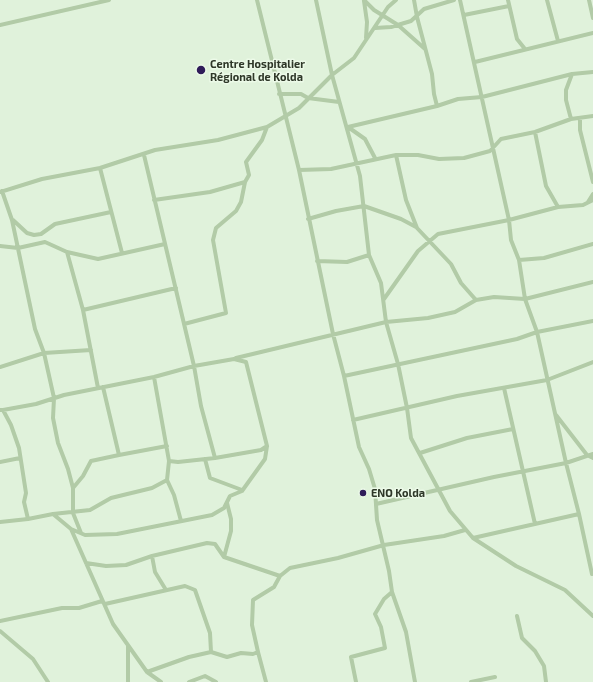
<!DOCTYPE html>
<html>
<head>
<meta charset="utf-8">
<style>
	body { margin:0 }
	canvas { display:block; background:#e0f2db }
</style>
</head>
<body>
<canvas width="593" height="682"></canvas>
<script>
const context = document.querySelector('canvas').getContext('2d');
context.lineJoin = 'round';
function shape(rows) {
  const path = new Path2D();
  for (const r of rows) {
    path.moveTo(r[0], r[1]);
    for (let i = 2; i < r.length; i += 2) path.lineTo(r[i], r[i + 1]);
  }
  return path;
}
function trace(path, color, width, dash) {
  context.strokeStyle = color;
  context.lineWidth = width;
  context.lineCap = dash ? 'butt' : 'round';
  context.setLineDash(dash || []);
  context.stroke(path);
}
function label(font, color, halo, rows, align = 'center') {
  context.font = font + ' "Exo 2",sans-serif';
  context.lineWidth = 3;
  context.setLineDash([]);
  context.textBaseline = 'middle';
  context.strokeStyle = halo;
  context.fillStyle = color;
  for (const [text, x, y, turn = 0] of rows) {
    context.save();
    context.translate(x, y);
    context.rotate((+turn || 0) * Math.PI / 180);
    context.textAlign = isNaN(turn) ? turn : align;
    if (halo) context.strokeText(text, 0, 0);
    context.fillText(text, 0, 0);
    context.restore();
  }
}
trace(shape([
	[257,0,299,170,333,334,344,376,517,339,537,332,566,463,579,514,473,538,516,566,565,590,593,616],
	[316,0,332,75,360,176,369,255,381,283,386,322,398,364,407,408,411,438,450,511,473,538],
	[364,0,374,10,398,25,425,49],
	[414,0,417,17,432,74,434,94,437,106],
	[460,0,509,220,511,240,519,260,525,299,537,332,593,321],
	[508,0,517,39,525,49],
	[547,0,558,41],
	[589,0,593,18],
	[364,1,367,22,366,38],
	[464,15,509,6],
	[0,25,109,0],
	[375,28,391,27,411,21,424,9,454,0],
	[475,62,593,33],
	[279,94,301,94,308,98,339,102],
	[571,119,566,100,566,90,572,74],
	[580,119,580,130,593,182],
	[348,127,437,106,458,99,482,97,572,74,593,72],
	[348,127,365,139,375,158],
	[535,132,546,186,558,207],
	[144,155,194,366,201,406,215,458],
	[396,155,406,200,417,228,451,264,461,283,476,300],
	[100,168,122,253],
	[299,170,331,169,396,155,418,155,439,159,464,158,490,151,501,139,535,132,571,119,593,116],
	[2,191,12,220,35,329,44,353,54,398,53,418,58,443,68,469,73,488],
	[0,192,42,179,100,168,155,150,218,140,267,127,299,108,332,75,354,58,388,7,396,0],
	[154,200,210,192,245,182,249,175,246,162,262,140,267,127],
	[588,202,593,194],
	[308,219,336,211,364,206,401,219,416,227],
	[13,220,27,233,34,235,41,234,55,224,111,212],
	[0,246,18,248,45,242,67,252,98,259,165,244],
	[67,252,83,310,98,388],
	[519,260,544,258,593,244],
	[317,261,347,262,369,255],
	[384,299,418,251,438,234,509,220,558,207,583,205,593,200],
	[83,310,176,288],
	[184,324,226,313,213,240,216,228,236,211,241,202,245,182],
	[236,358,386,322,428,318,455,312,476,300,494,297,525,299,593,282],
	[0,367,44,353,91,350],
	[344,376,359,447,369,469,375,489,377,520,389,571,392,592,384,599,375,614,381,627,385,648,351,657,356,682],
	[103,387,119,455,167,446],
	[504,388,535,524],
	[0,410,3,410,11,425,19,448,26,493,24,502,28,519,53,514,71,529,113,624,147,672,161,682],
	[3,410,36,404,64,395,154,377,194,366,234,359,246,362,267,446,265,459,242,491,230,496,224,508,212,515,117,534,85,535,71,529],
	[556,415,587,455,593,458],
	[353,420,457,396,547,380,593,362],
	[420,453,467,438,513,429],
	[205,459,210,478,242,490],
	[169,461,178,462,215,458,261,450,267,446],
	[0,462,20,458],
	[167,480,174,495,181,521],
	[376,504,494,477,566,463,593,454],
	[53,514,90,510,111,498,152,488,167,480,169,461,154,377],
	[579,514,592,574],
	[0,522,28,519],
	[81,533,73,513,73,488,83,476,91,461,119,455],
	[152,556,155,572,166,590],
	[224,557,231,531,231,519,227,503],
	[86,563,106,566,126,565,152,556,207,543,215,544,224,557,280,576,290,568,338,558,384,545,444,536,465,530],
	[392,592,406,632,415,682],
	[105,604,185,586,195,590,210,633,211,652],
	[517,616,522,638,535,651,544,666,546,682],
	[0,621,62,608,79,608,102,601],
	[0,631,33,659,48,682],
	[128,646,128,682],
	[258,652,266,682],
	[147,672,189,657,211,652,227,657,241,653,253,654,258,652,252,625,253,600,274,587,280,576],
	[189,682,205,676,216,682],
	[471,682,495,677]
]), '#b2cba7', 4);
for (const [x, y, r, color] of [
	[201,70,5,"#2f1c59"],
	[363,493,4,"#2f1c59"]
]) {
  const dot = new Path2D();
  dot.arc(x, y, r, 0, 2 * Math.PI);
  context.fillStyle = color;
  context.fill(dot);
  trace(dot, '#ecfae8', 1.5);
}
label('bold 11px', '#2e3728', '#ecfae8', [
	["Centre Hospitalier",210,64],
	["Régional de Kolda",210,77],
	["ENO Kolda",371,493]
], 'left');
</script>
</body>
</html>
